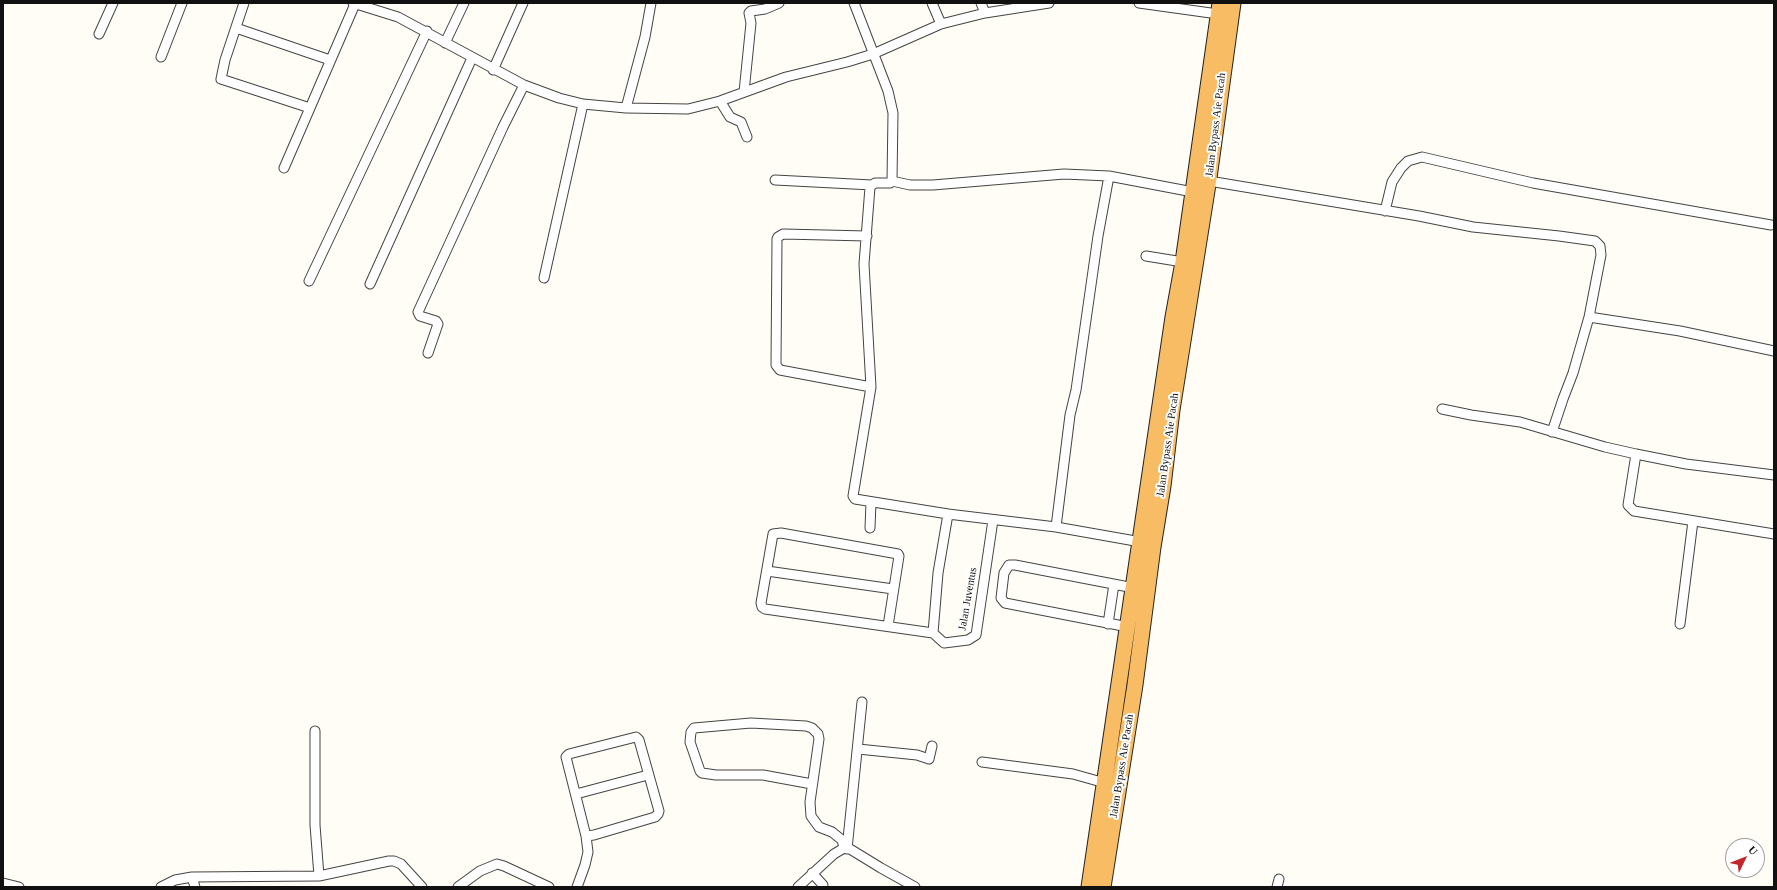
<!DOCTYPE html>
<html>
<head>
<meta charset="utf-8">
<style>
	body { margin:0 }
	#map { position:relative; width:1777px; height:890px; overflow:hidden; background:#fffdf5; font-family:Georgia,serif }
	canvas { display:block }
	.frame { position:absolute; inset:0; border:4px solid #111; pointer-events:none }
	.north { position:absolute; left:1725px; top:838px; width:40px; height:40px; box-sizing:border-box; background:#fff; border:1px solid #a0a0a0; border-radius:50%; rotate:47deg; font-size:11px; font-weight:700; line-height:16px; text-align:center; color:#111 }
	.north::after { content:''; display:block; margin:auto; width:14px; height:18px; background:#c4262e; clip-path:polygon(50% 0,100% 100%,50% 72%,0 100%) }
</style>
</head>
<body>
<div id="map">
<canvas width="1777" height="890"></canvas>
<div class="frame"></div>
<div class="north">U</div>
</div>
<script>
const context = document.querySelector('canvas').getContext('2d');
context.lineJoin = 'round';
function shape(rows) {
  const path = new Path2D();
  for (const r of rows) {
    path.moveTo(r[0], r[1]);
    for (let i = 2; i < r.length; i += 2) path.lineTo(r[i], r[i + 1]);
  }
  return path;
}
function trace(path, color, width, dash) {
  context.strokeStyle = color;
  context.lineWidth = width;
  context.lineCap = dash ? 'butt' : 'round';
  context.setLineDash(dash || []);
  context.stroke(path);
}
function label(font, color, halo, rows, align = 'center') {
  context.font = font + ' Georgia,serif';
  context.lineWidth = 4;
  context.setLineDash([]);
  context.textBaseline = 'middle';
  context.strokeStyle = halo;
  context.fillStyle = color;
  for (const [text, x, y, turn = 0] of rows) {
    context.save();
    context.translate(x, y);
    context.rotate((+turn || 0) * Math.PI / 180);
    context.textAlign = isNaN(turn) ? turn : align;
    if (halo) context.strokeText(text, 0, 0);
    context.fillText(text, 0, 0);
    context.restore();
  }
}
const minor = shape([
	[244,3,225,60,221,79,310,108],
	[353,3,398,17,524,85,559,98,583,104,626,108,688,109,720,101,786,77,847,62,873,54,941,24,985,13,1049,3],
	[854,3,888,91,893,113,892,181],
	[932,3,941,24],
	[981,3,985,13],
	[1139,3,1218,14],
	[236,28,330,60],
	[99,34,113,3],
	[445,43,464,3],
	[161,57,182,3],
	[493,70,523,3],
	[744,92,751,23,749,13,751,11,765,9,779,3],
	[720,101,730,117,741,122,747,137],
	[626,108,645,37,651,3],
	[284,168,355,4],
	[1109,176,1098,236,1076,390,1070,415,1056,527,948,514,855,499,853,496,871,387,864,264,870,187,872,185,875,183,890,183,892,181,910,185,933,185,1064,174,1109,176,1193,192],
	[775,180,872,185],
	[1209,181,1419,216,1473,227,1559,236,1595,241,1600,246,1601,255,1589,317,1680,331,1774,351],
	[1385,211,1392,182,1401,168,1408,161,1422,157,1533,183,1771,225],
	[867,236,783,234,778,237,777,239,776,365,780,370,871,387],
	[1146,256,1183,262],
	[544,278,583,104],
	[309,281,427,31],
	[370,284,472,58],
	[428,353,438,324,436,321,420,316,418,312,503,127,524,85],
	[1442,409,1471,415,1520,422,1605,447,1636,454,1686,464,1774,475],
	[1552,432,1563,399,1573,373,1589,317],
	[1636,454,1628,505,1634,511,1774,534],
	[1056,527,1141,542],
	[870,528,871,502],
	[767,571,893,589],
	[1108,624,1114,584],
	[1680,624,1693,521],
	[888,626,899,556,898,554,781,533,773,534,761,603,762,607,765,609,933,633,938,573,948,514],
	[1128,627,1005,603,1001,598,1004,573,1009,565,1015,565,1134,588],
	[933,633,944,643,968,640,976,635,993,520],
	[315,731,315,825,319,876],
	[858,749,917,755,929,759,932,746],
	[982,762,1073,774,1105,783],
	[812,784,763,775,716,775,702,773,700,771,690,742,691,732,694,728,751,723,806,726,812,728,818,734,819,739,810,802,811,816,819,827,832,832,842,840,844,848],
	[576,794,648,775],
	[847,849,862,702],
	[812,873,823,885],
	[192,877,195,887],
	[3,883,19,887],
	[161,887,175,880,192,877,319,876,389,861,394,861,401,864,422,887],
	[458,887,480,871,497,864,504,866,549,887],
	[577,887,585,865,588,852,586,836,566,757,569,754,636,737,639,740,659,811,658,814,655,817,594,835,586,836],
	[798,887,834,854,844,848,850,849,881,868,915,887],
	[1277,887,1279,879]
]);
const trunk = shape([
	[1089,887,1173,317,1183,262,1220,3],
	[1103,887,1135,685,1153,547,1163,486,1172,410,1209,178,1233,3]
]);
trace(minor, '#444', 11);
trace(trunk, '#222', 17);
trace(minor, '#fff', 9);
trace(trunk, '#f7bc64', 15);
label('11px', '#111', '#fff', [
	["Jalan Bypass Aie Pacah",1216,125,-83],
	["Jalan Bypass Aie Pacah",1168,445,-82],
	["Jalan Juventus",968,599,-80],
	["Jalan Bypass Aie Pacah",1122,766,-81]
]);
</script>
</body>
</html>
